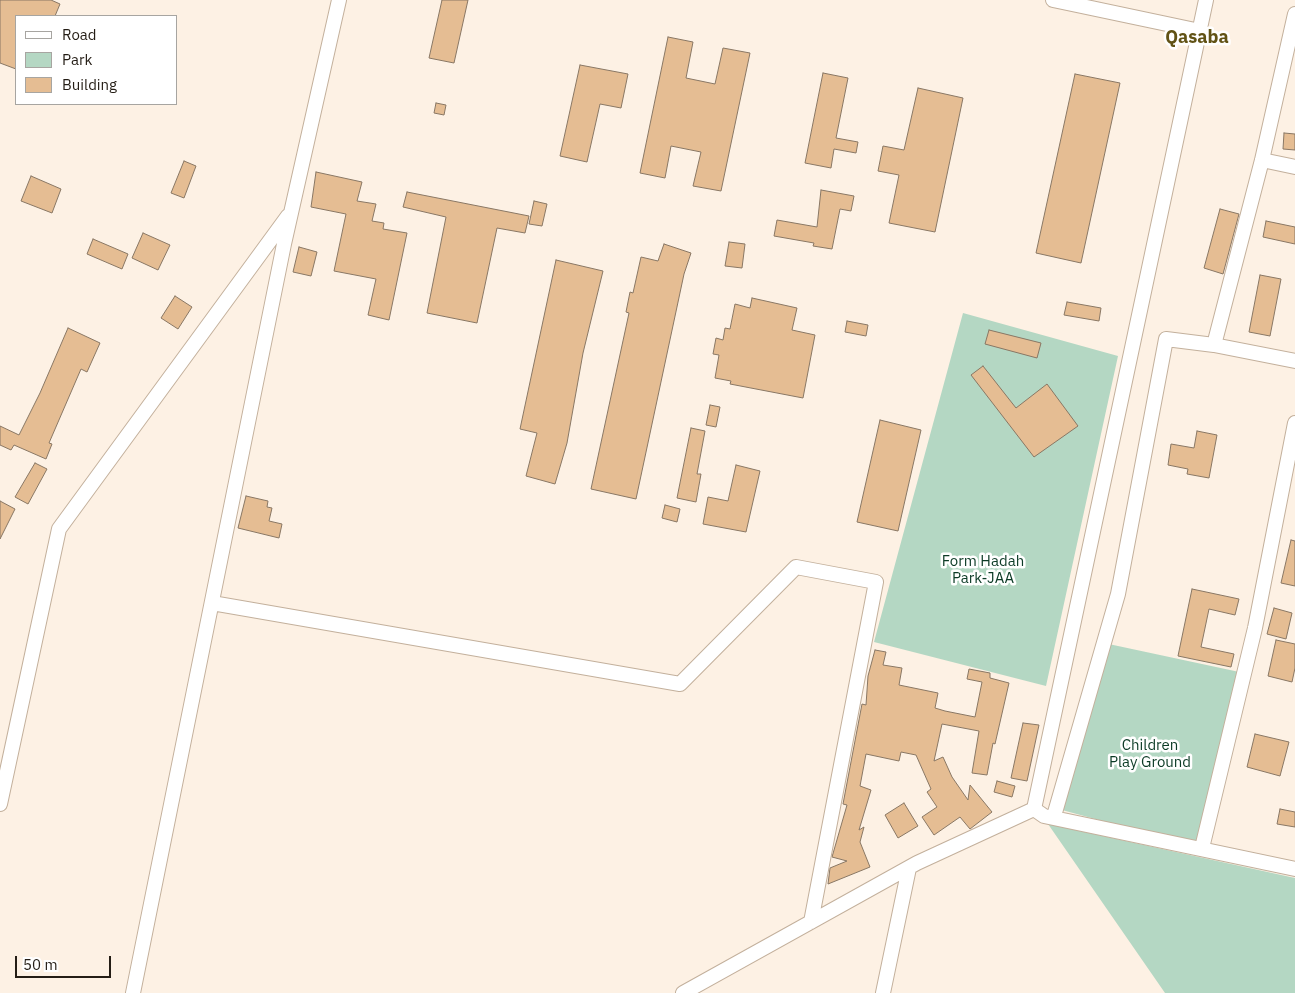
<!DOCTYPE html>
<html>
<head>
<meta charset="utf-8">
<style>
	body { margin:0 }
	#map { position:relative; width:1295px; height:993px; overflow:hidden; background:#fdf1e4; font-family:"IBM Plex Sans",sans-serif }
	canvas { display:block }
	.legend { position:absolute; left:15px; top:15px; width:162px; height:90px; box-sizing:border-box; background:#fff; border:1px solid #a7a5a1; margin:0; padding:6px 9px; list-style:none; font-size:15px; color:#241d15 }
	.legend li { display:flex; align-items:center; gap:10px; height:25px }
	.legend b { width:25px; border:1px solid #a7a5a1 }
	.scale { position:absolute; left:15px; top:956px; width:96px; height:22px; box-sizing:border-box; border:2px solid #241d15; border-top:0; padding-left:6px; font-size:15px; line-height:18px; white-space:nowrap; color:#241d15; -webkit-text-stroke:4px #fff; paint-order:stroke }
</style>
</head>
<body>
<div id="map">
<canvas width="1295" height="993"></canvas>
<ul class="legend">
<li><b style="height:6px;background:#fff"></b>Road</li>
<li><b style="height:14px;background:#b4d7c3"></b>Park</li>
<li><b style="height:14px;background:#e5bd93"></b>Building</li>
</ul>
<div class="scale">50 m</div>
</div>
<script>
const context = document.querySelector('canvas').getContext('2d');
context.lineJoin = 'round';
function paint(path, color) {
  context.fillStyle = color;
  context.fill(path, 'evenodd');
}
function shape(rows) {
  const path = new Path2D();
  for (const r of rows) {
    path.moveTo(r[0], r[1]);
    for (let i = 2; i < r.length; i += 2) path.lineTo(r[i], r[i + 1]);
  }
  return path;
}
function trace(path, color, width, dash) {
  context.strokeStyle = color;
  context.lineWidth = width;
  context.lineCap = dash ? 'butt' : 'round';
  context.setLineDash(dash || []);
  context.stroke(path);
}
function label(font, color, halo, rows, align = 'center') {
  context.font = font + ' "IBM Plex Sans",sans-serif';
  context.lineWidth = 5;
  context.setLineDash([]);
  context.textBaseline = 'middle';
  context.strokeStyle = halo;
  context.fillStyle = color;
  for (const [text, x, y, turn = 0] of rows) {
    context.save();
    context.translate(x, y);
    context.rotate((+turn || 0) * Math.PI / 180);
    context.textAlign = isNaN(turn) ? turn : align;
    if (halo) context.strokeText(text, 0, 0);
    context.fillText(text, 0, 0);
    context.restore();
  }
}
paint(shape([
	[963,313,1118,356,1046,686,874,642],
	[1104,643,1244,673,1202,848,1062,810],
	[1048,824,1295,878,1295,993,1165,993]
]), '#b4d7c3');
const building = shape([
	[0,0,51,0,60,4,55,16,16,16,16,69,0,63,0,0],
	[442,0,468,0,454,63,429,58,442,0],
	[668,37,693,42,686,78,715,84,723,48,750,53,721,191,693,186,701,152,671,146,665,178,640,173,668,37],
	[580,65,628,74,621,108,600,104,587,162,560,156,580,65],
	[823,73,848,78,836,138,858,142,856,153,834,149,831,168,805,163,823,73],
	[1075,74,1120,83,1081,263,1036,253,1075,74],
	[918,88,963,98,935,232,889,223,899,175,878,171,883,146,904,150,918,88],
	[436,103,446,105,444,115,434,113,436,103],
	[1284,133,1295,134,1295,150,1283,149,1284,133],
	[184,161,196,166,184,198,171,193,184,161],
	[316,172,362,182,357,201,376,204,372,221,384,223,383,229,407,233,389,320,368,315,376,279,334,271,346,214,311,207,316,172],
	[31,176,61,189,52,213,21,201,31,176],
	[821,190,854,196,851,211,840,209,832,249,813,246,814,243,774,236,777,220,817,227,821,190],
	[407,192,529,216,525,233,497,228,477,323,427,313,446,217,403,207,407,192],
	[534,201,547,204,542,226,529,224,534,201],
	[1220,209,1239,214,1223,274,1204,268,1220,209],
	[1266,221,1295,227,1295,244,1263,237,1266,221],
	[143,233,170,245,158,270,132,258,143,233],
	[93,239,128,254,122,269,87,254,93,239],
	[729,242,745,244,742,268,725,266,729,242],
	[664,244,691,253,684,274,636,499,591,489,629,313,626,312,630,292,633,293,641,257,658,261,664,244],
	[299,247,317,252,311,276,293,272,299,247],
	[556,260,603,271,583,353,567,443,555,484,526,476,537,433,520,429,556,260],
	[1260,275,1281,279,1270,336,1249,332,1260,275],
	[175,296,192,307,178,329,161,318,175,296],
	[752,298,797,308,792,330,815,335,803,398,730,384,731,381,715,378,719,355,713,354,716,338,723,340,725,328,730,329,735,304,750,308,752,298],
	[1067,302,1101,308,1099,321,1064,315,1067,302],
	[847,321,868,325,866,336,845,332,847,321],
	[68,328,100,343,87,372,81,369,49,443,52,444,46,459,14,445,11,450,0,445,0,426,19,435,40,393,68,328],
	[989,330,1041,343,1037,358,985,344,989,330],
	[983,366,1016,408,1047,384,1078,426,1034,457,971,375,983,366],
	[710,405,720,407,716,427,706,425,710,405],
	[880,420,921,430,898,531,857,522,880,420],
	[691,428,705,431,697,474,701,474,696,502,677,498,691,428],
	[1197,431,1217,435,1209,478,1187,474,1188,469,1168,465,1171,444,1194,448,1197,431],
	[35,463,47,469,28,504,15,497,35,463],
	[736,465,760,471,746,532,703,524,708,497,728,501,736,465],
	[246,496,268,501,267,507,272,508,269,521,282,524,279,538,238,528,246,496],
	[0,501,15,509,0,539,0,501],
	[665,505,680,509,677,522,662,518,665,505],
	[1291,540,1295,541,1295,586,1281,583,1291,540],
	[1192,589,1239,599,1235,615,1209,609,1201,647,1234,654,1231,667,1178,656,1192,589],
	[1274,608,1292,613,1286,639,1267,634,1274,608],
	[1276,640,1295,644,1295,668,1292,682,1268,676,1276,640],
	[875,650,886,652,883,665,902,668,899,685,938,693,935,708,945,711,975,717,982,682,967,679,969,669,990,673,990,678,1009,683,995,744,993,743,987,775,972,773,979,731,942,724,934,761,943,757,952,777,968,800,970,785,992,812,970,829,960,817,934,835,922,817,937,807,927,792,931,789,916,755,901,752,899,761,866,754,860,786,871,790,859,830,864,827,860,842,870,867,828,884,830,868,847,861,832,857,847,805,843,804,862,704,866,705,868,676,875,650],
	[1023,723,1039,725,1027,781,1011,778,1023,723],
	[1255,734,1289,742,1280,776,1247,767,1255,734],
	[997,781,1015,786,1012,797,994,792,997,781],
	[904,803,918,826,898,838,885,815,904,803],
	[1280,809,1295,812,1295,827,1277,824,1280,809]
]);
paint(building, '#e5bd93');
trace(building, '#897764', 1);
const minor = shape([
	[1053,0,1200,31],
	[1262,160,1295,167],
	[1214,345,1295,361],
	[212,603,680,684,796,567,876,582,811,922],
	[0,804,59,529,288,216],
	[1034,809,1044,816,1295,869],
	[1054,816,1118,594,1166,339,1214,345,1262,160,1295,14],
	[1202,848,1255,628,1295,423],
	[133,993,284,244,339,0],
	[683,993,917,863,1034,809,1206,0],
	[883,993,909,868]
]);
trace(minor, '#c3b09c', 16);
trace(minor, '#fff', 14);
label('15px', '#0c3b26', '#fff', [
	["Form Hadah",983,562],
	["Park-JAA",983,579],
	["Children",1150,746],
	["Play Ground",1150,763]
]);
label('bold 18px', '#615215', '#fff', [
	["Qasaba",1197,38]
]);
</script>
</body>
</html>
